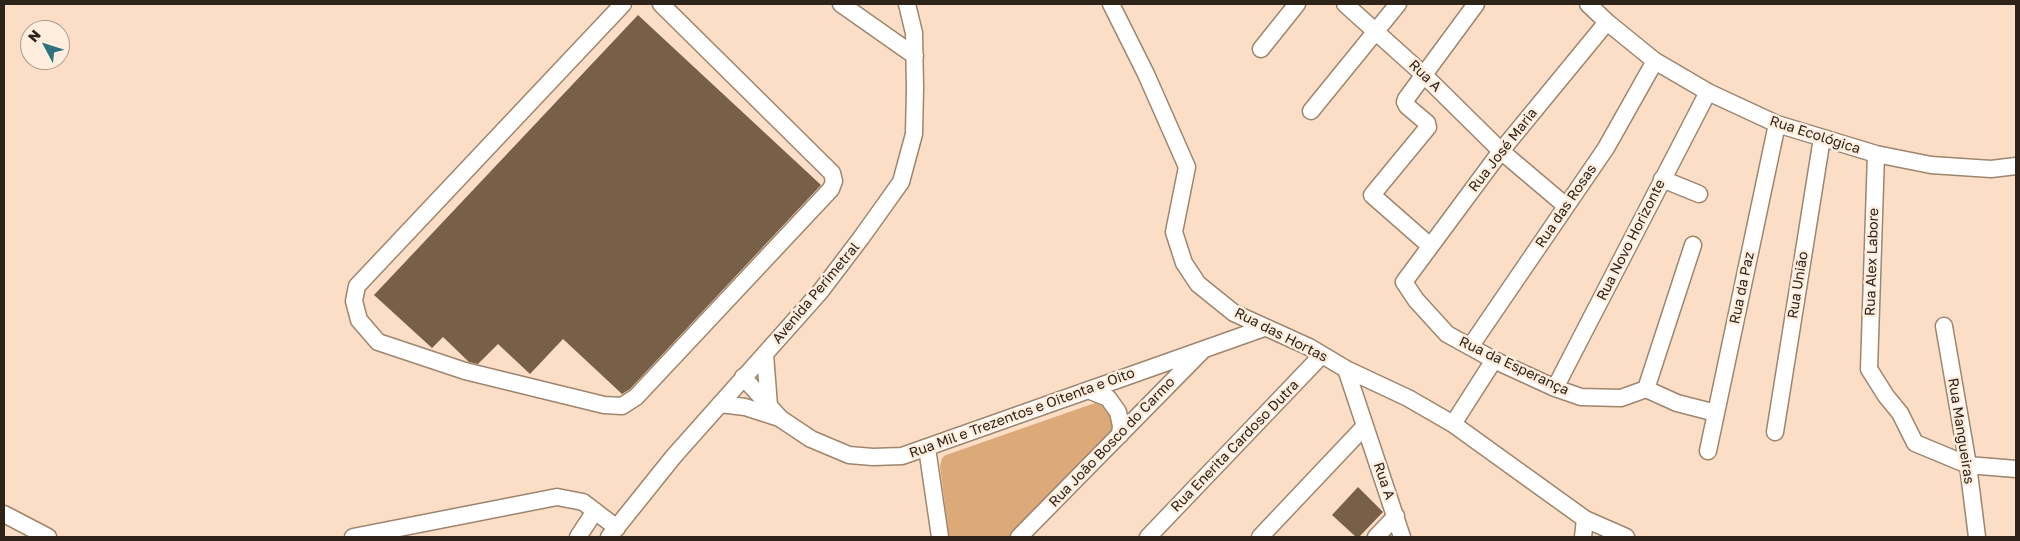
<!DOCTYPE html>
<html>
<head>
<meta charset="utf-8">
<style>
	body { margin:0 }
	#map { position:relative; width:2020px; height:541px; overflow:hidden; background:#fbdec5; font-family:"Golos Text",sans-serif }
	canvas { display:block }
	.frame { position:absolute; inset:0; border:5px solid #2d2319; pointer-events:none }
	.north { position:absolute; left:20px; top:20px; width:50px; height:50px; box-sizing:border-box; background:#ffeede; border:1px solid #ab9d8f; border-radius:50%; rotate:310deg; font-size:14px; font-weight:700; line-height:20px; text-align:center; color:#2d2319 }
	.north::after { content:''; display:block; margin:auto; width:18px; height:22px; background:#2d7281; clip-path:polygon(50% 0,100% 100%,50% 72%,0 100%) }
</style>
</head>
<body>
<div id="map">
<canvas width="2020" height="541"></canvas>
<div class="frame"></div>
<div class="north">N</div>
</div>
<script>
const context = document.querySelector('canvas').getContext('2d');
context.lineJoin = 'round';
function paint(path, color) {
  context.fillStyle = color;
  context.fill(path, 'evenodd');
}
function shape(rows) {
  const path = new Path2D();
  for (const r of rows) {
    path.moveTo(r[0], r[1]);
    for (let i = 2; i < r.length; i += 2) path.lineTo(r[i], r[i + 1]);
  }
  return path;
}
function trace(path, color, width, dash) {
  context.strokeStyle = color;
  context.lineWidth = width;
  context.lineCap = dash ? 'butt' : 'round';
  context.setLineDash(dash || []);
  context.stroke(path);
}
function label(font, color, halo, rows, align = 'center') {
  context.font = font + ' "Golos Text",sans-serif';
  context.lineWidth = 5;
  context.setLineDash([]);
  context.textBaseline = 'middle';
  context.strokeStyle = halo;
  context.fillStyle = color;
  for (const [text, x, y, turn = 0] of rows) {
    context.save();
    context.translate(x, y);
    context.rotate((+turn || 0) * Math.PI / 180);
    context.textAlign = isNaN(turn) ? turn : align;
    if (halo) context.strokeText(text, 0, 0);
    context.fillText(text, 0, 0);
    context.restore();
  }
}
paint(shape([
	[1095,403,1106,407,1109,411,1113,425,1109,435,1010,537,949,537,940,466,942,458,946,455]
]), '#dca979');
paint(shape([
	[638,15,821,185,630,389,622,394,563,339,530,374,498,344,478,364,469,362,443,337,432,348,374,295],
	[1358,487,1383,512,1359,537,1356,537,1332,515]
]), '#775f48');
const minor = shape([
	[623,4,357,286,354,301,359,320,378,342,465,371,604,405,622,406,636,397,831,189,834,181,832,173,661,4],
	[841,4,915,56],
	[1111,4,1146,74,1187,167,1174,232,1184,263,1198,284,1234,313,1309,347,1346,369,1408,398,1453,424,1585,519,1626,537],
	[1345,4,1424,75,1501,151,1566,206],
	[1588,4,1607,22,1655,61,1708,92,1777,124,1876,154,1931,165,1991,169,2016,166],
	[1607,22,1501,151,1404,282,1416,300,1447,334,1494,360,1555,388,1581,397,1621,398,1646,389],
	[1261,49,1297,4],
	[1311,111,1398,4],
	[1876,154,1869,369,1886,396,1900,413,1915,443,1968,465,2016,469],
	[1662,179,1699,194],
	[1429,245,1372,195,1428,127,1427,123,1407,106,1405,102,1406,99,1476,4],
	[1944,326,1968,465,1977,537],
	[1470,347,1606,148,1655,61],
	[765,354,769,406],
	[1346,369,1402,537],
	[743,377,781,419,811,439,849,455,873,457,902,456,1264,328],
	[1555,388,1708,92],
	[1646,389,1693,245],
	[1646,389,1677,403,1716,413],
	[1088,390,1108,398,1118,412,1121,426,1120,435],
	[720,404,745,407,779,418],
	[1453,424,1494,360],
	[1775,432,1822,138],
	[927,448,940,537],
	[1708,451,1777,124],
	[4,514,48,537],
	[353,537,557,497,583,502,617,528],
	[578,537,595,511],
	[609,537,674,456,820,292,861,238,901,182,914,134,915,88,914,33,907,4],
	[1019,537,1203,350],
	[1148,537,1322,355],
	[1260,537,1365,426],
	[1376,537,1396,516],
	[1583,537,1585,519]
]);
trace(minor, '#9e856d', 19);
trace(minor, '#fff', 16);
label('14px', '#2d2319', '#ffeede', [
	["Rua A",1425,76,44],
	["Rua Ecológica",1815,135,18],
	["Rua José Maria",1503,150,-52],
	["Rua das Rosas",1566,206,-56],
	["Rua Novo Horizonte",1631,240,-63],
	["Rua Alex Labore",1872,262,-88],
	["Rua União",1798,285,-81],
	["Rua da Paz",1742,288,-78],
	["Avenida Perimetral",816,293,-50],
	["Rua das Hortas",1281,335,27],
	["Rua da Esperança",1514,366,25],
	["Rua Mil e Trezentos e Oitenta e Oito",1022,413,-20],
	["Rua Mangueiras",1961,431,81],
	["Rua João Bosco do Carmo",1112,442,-46],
	["Rua Enerita Cardoso Dutra",1235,446,-46],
	["Rua A",1384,481,71]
]);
</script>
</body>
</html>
